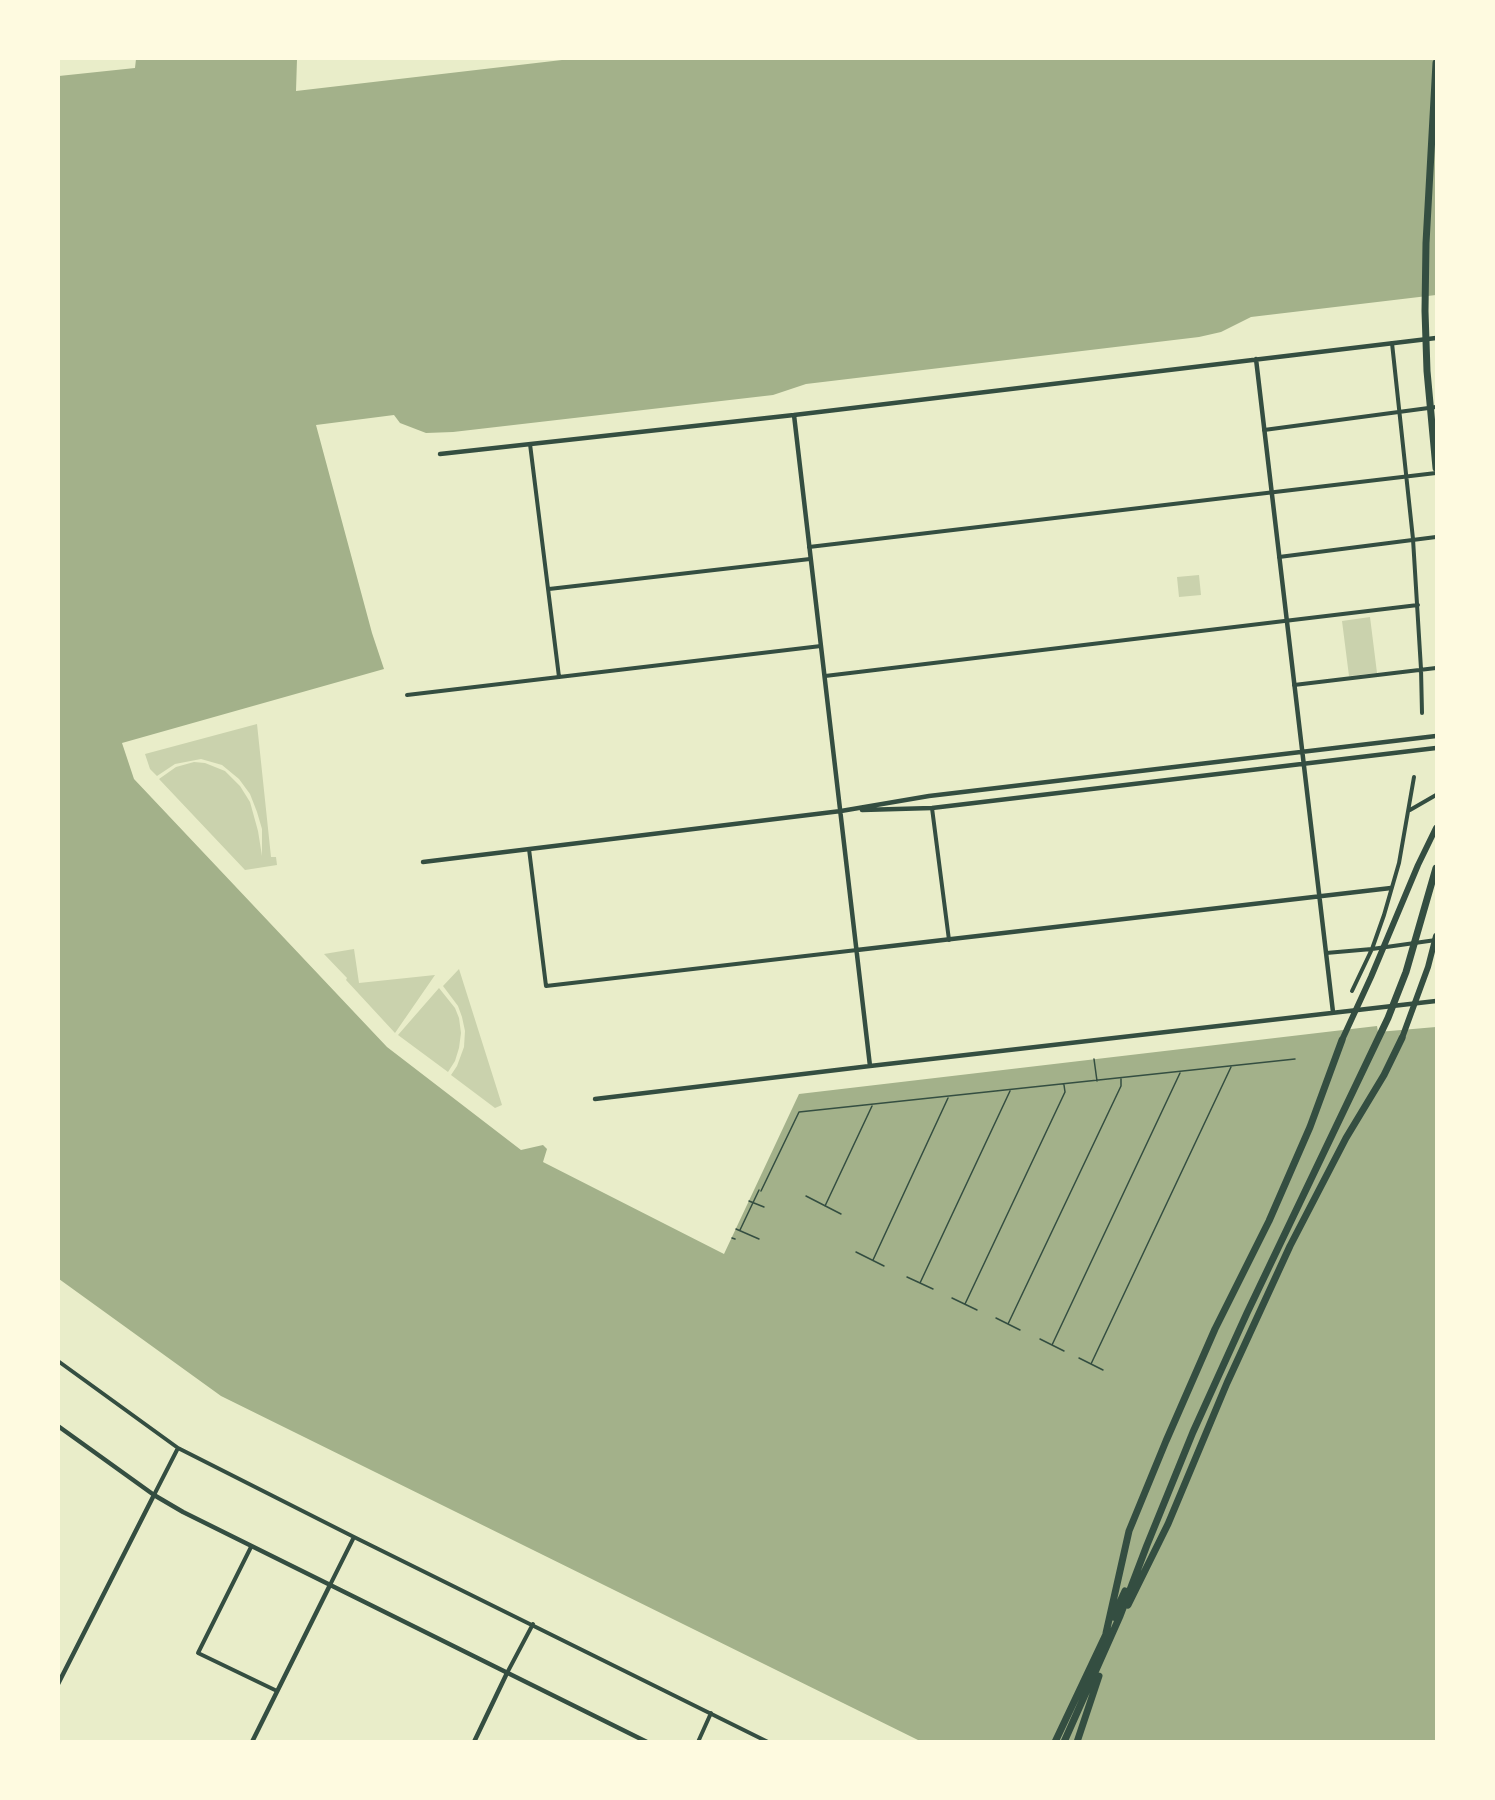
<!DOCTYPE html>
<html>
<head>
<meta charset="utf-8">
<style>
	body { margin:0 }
	#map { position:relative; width:1495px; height:1800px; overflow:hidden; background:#e9edc9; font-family:"Archivo Narrow",sans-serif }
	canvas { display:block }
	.frame { position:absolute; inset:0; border:60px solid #fefae0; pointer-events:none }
</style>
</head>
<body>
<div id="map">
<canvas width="1495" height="1800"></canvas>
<div class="frame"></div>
</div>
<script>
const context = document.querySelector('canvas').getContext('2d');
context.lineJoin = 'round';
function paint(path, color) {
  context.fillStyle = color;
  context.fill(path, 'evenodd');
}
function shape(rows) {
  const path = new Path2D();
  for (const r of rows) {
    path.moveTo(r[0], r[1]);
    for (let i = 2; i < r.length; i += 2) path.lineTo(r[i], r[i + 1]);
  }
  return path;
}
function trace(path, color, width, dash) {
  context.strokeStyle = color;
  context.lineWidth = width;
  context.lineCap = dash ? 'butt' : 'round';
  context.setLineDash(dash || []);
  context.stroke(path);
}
paint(shape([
	[1199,575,1201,595,1179,597,1177,577],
	[1370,617,1377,673,1349,676,1342,621],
	[257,724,271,857,276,857,277,865,245,870,159,779,176,767,194,762,205,763,225,771,240,786,250,802,258,831,262,856,262,829,257,812,250,794,239,779,222,765,201,759,175,764,157,776,150,769,145,754],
	[354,949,359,983,435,975,395,1033,346,980,347,978,324,954],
	[459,969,502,1105,495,1108,451,1075,457,1066,464,1047,465,1031,462,1017,458,1006,443,986],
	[439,988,455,1008,459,1018,461,1033,459,1048,455,1061,448,1072,398,1035]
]), '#cad2ad');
paint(shape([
	[579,58,1436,59,1436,295,1251,317,1221,332,1199,337,806,384,773,395,453,432,426,433,400,423,394,415,316,425,372,633,384,669,122,743,134,779,387,1047,521,1150,543,1145,547,1149,543,1162,724,1254,799,1094,1377,1026,1378,1032,1436,1027,1436,1741,920,1741,221,1396,59,1279,59,76,135,68,136,59,297,59,296,91]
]), '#a3b18a');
trace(shape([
	[1094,1059,1097,1081],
	[761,1191,799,1112,1295,1059],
	[806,1196,841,1214],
	[749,1201,764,1207],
	[825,1206,872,1106],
	[736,1229,759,1239],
	[740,1230,759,1190],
	[732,1238,735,1239],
	[856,1252,884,1266],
	[873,1260,948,1098],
	[907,1277,933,1289],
	[920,1283,1010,1091],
	[952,1298,977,1310],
	[965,1304,1065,1092,1064,1085],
	[996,1318,1020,1330],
	[1008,1324,1121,1086,1121,1079],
	[1040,1339,1064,1351],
	[1052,1345,1180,1073],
	[1079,1358,1103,1370],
	[1091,1364,1231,1067]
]), '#344e41', 1.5);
trace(shape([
	[1392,343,1413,539,1421,669,1422,713],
	[1264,430,1436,407],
	[530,444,559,677],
	[809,547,1436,473],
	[1279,557,1436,537],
	[549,589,810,559],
	[825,676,1418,605],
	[1294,685,1436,668],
	[407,695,821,646],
	[932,808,949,940],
	[1410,810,1436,795],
	[529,849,546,986,857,950],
	[1326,953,1372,949,1436,940],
	[1352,991,1372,949,1384,915,1399,863,1414,777],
	[58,1361,178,1448,354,1537,768,1742],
	[154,1495,178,1448],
	[251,1547,198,1653,277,1691],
	[330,1585,354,1537],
	[507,1673,533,1624],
	[698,1742,711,1713]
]), '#344e41', 4);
trace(shape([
	[1256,359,1333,1012],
	[794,415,870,1066,1436,1001],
	[440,454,794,415,1436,338],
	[862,810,932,808,1436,748],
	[423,862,841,811,929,796,1436,736],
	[857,950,1391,888],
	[595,1099,870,1066],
	[58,1426,154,1495,183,1512,647,1742],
	[58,1684,154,1495],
	[252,1742,330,1585],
	[474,1742,507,1673]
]), '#344e41', 4.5);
trace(shape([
	[1402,1038,1428,967,1436,936],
	[1342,1040,1371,977,1418,865,1436,828]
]), '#344e41', 6);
trace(shape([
	[1436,63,1426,243,1425,311,1427,371,1436,468],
	[1128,1605,1168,1524,1227,1383,1290,1246,1346,1138,1384,1075,1402,1038],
	[1113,1617,1125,1591],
	[1106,1633,1129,1531,1166,1441,1215,1329,1269,1221,1310,1127,1342,1040],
	[1055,1742,1108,1630],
	[1064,1742,1120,1616,1147,1545,1193,1432,1247,1313,1388,1018,1406,972,1436,868],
	[1077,1742,1099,1676]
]), '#344e41', 7);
</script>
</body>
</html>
